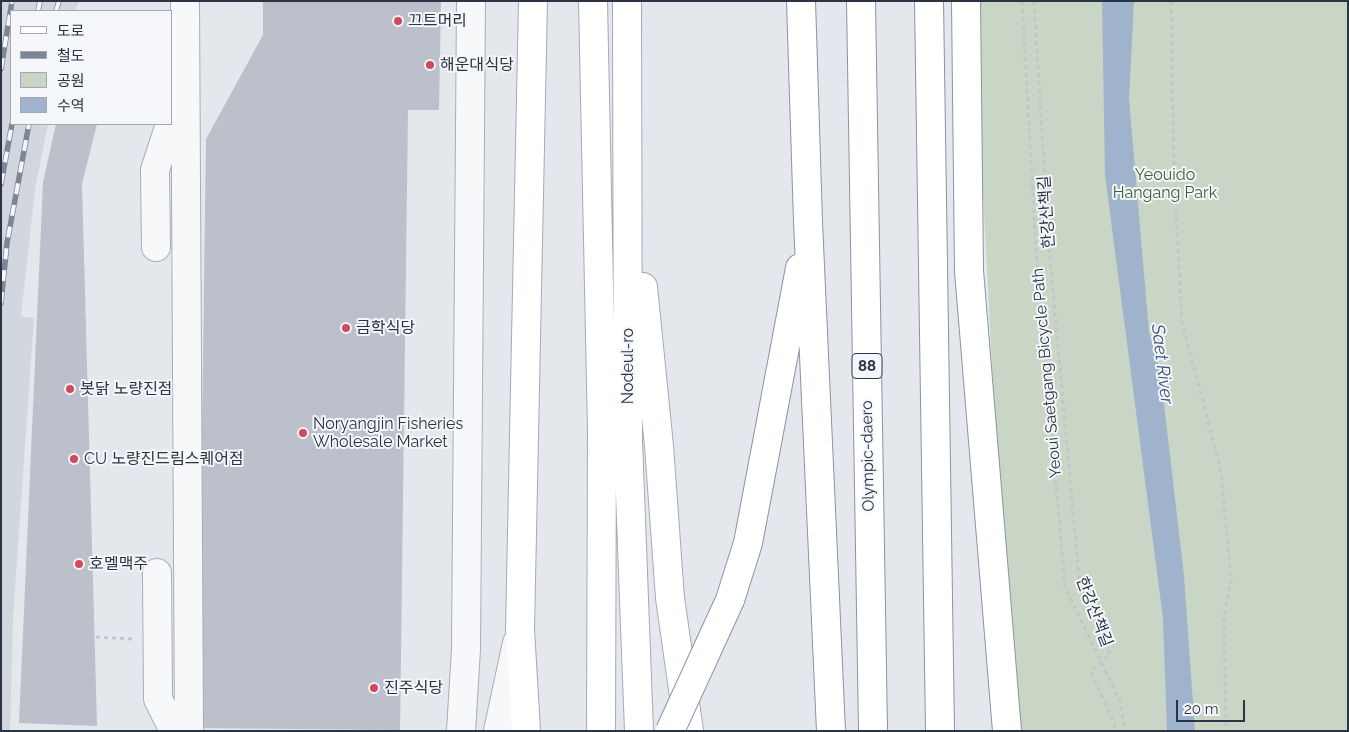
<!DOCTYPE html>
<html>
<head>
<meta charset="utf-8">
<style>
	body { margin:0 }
	#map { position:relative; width:1349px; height:732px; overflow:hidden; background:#e4e7ec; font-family:Raleway,"Noto Sans KR",sans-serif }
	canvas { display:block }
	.frame { position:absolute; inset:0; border:2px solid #2b3445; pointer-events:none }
	.legend { position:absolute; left:10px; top:10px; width:162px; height:115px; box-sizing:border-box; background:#f4f6f9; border:1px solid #a4a8b1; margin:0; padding:6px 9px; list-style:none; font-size:15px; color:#2b3445 }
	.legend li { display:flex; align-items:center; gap:10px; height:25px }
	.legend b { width:25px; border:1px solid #a4a8b1 }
	.scale { position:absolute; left:1176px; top:700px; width:69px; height:22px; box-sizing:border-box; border:2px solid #2b3445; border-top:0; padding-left:6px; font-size:15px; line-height:18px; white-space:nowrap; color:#2b3445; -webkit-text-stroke:4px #f4f6f9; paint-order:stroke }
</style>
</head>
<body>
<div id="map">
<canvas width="1349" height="732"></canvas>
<div class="frame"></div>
<ul class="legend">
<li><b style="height:6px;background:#fff"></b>도로</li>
<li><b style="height:6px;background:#7d8696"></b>철도</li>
<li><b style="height:14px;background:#c9d6c5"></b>공원</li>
<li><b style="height:14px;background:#9fb4cc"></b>수역</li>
</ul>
<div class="scale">20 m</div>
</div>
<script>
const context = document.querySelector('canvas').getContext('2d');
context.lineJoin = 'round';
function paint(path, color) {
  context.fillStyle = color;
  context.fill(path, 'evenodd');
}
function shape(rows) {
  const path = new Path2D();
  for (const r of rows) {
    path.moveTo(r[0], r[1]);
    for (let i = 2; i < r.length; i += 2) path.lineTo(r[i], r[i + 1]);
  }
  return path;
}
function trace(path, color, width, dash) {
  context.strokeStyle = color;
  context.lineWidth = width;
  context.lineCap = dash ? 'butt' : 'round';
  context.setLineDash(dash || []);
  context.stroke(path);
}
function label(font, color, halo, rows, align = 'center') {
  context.font = font + ' Raleway,"Noto Sans KR",sans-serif';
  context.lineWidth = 4;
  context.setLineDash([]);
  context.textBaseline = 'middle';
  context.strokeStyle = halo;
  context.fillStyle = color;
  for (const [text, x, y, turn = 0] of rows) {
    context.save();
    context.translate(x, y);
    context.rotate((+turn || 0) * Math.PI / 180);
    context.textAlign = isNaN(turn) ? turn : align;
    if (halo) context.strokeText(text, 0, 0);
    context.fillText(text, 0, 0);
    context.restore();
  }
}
paint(shape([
	[1,1,79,1,75,11,11,11,11,124,48,124,35,189,21,316,34,318,13,618,10,731,1,731]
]), '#d2d6de');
paint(shape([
	[973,1,1348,1,1348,731,1011,731]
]), '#c9d6c5');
paint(shape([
	[1102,1,1134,1,1129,99,1149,332,1160,370,1184,576,1195,731,1167,731,1163,618,1105,175]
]), '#9fb4cc');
paint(shape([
	[263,1,441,1,439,110,408,110,400,730,198,728,206,139,263,35],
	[56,124,97,124,82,184,97,726,19,723,43,182]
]), '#bbc0ca');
const minor = shape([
	[185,1,189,731],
	[156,247,155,170,170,124],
	[157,573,158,699,174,731],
	[461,731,466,649,471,1],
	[498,731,517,643]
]);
const major = shape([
	[593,1,602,430,601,731],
	[627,1,628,441,639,731],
	[643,287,659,446,670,598,689,731],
	[526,731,520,629,533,1]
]);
const highway = shape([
	[801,1,808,222,831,731],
	[861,1,873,731],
	[929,1,940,731],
	[966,1,969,271,1007,731],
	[730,600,748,543,800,268]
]);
trace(minor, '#a9aeb7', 30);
trace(major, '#a3abb8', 30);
trace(highway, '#8b94a3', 30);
trace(shape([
	[1022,1,1036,249,1065,587,1119,699,1126,731],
	[1034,1,1049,247,1079,578,1110,654,1091,671,1117,731],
	[1171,1,1174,174,1182,322,1221,471,1231,580,1224,618,1226,731],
	[96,637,132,639]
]), '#c2c5cb', 3, [4, 4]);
trace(minor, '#f7f8fa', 28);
trace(major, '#fff', 28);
trace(highway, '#fff', 28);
const rail = shape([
	[38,11,40,1],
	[56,11,59,1],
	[1,69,12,1],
	[1,184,12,124],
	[1,303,7,243,29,124]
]);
trace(rail, '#7d8696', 5.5);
trace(rail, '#f4f6f9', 4, [11]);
const highwayBridge = shape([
	[670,731,730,600]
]);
trace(highwayBridge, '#8b94a3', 30, []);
trace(highwayBridge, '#fff', 28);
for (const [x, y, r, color] of [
	[398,21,5,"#d1495b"],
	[430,65,5,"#d1495b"],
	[346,328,5,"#d1495b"],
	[70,389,5,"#d1495b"],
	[303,433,5,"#d1495b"],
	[74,459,5,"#d1495b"],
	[79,564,5,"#d1495b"],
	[374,688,5,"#d1495b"]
]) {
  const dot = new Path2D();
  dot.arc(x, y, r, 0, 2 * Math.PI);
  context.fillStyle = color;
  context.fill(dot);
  trace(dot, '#f4f6f9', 2);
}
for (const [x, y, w] of [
	[867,366,30]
]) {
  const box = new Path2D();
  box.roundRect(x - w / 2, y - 12.5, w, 25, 4);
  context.fillStyle = '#f4f6f9';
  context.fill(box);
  trace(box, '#2b3445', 1);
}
label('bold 15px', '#2b3445', null, [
	["88",867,366]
]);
label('16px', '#2b3445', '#f4f6f9', [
	["끄트머리",408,21],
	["해운대식당",440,65],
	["금학식당",356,328],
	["봇닭 노량진점",80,389],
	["Noryangjin Fisheries",313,424],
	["Wholesale Market",313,442],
	["CU 노량진드림스퀘어점",84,459],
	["호멜맥주",89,564],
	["진주식당",384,688]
], 'left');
label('16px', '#3f6138', '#f4f6f9', [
	["Yeouido",1165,175],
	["Hangang Park",1165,193]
]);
label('16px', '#2b3445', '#f4f6f9', [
	["한강산책길",1047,212,-94],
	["Nodeul-ro",628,366,-90],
	["Yeoui Saetgang Bicycle Path",1047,373,-95],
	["Olympic-daero",868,456,-91],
	["한강산책길",1094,612,69]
]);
label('italic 18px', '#34527a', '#f4f6f9', [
	["Saet River",1162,364,83]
]);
</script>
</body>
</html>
